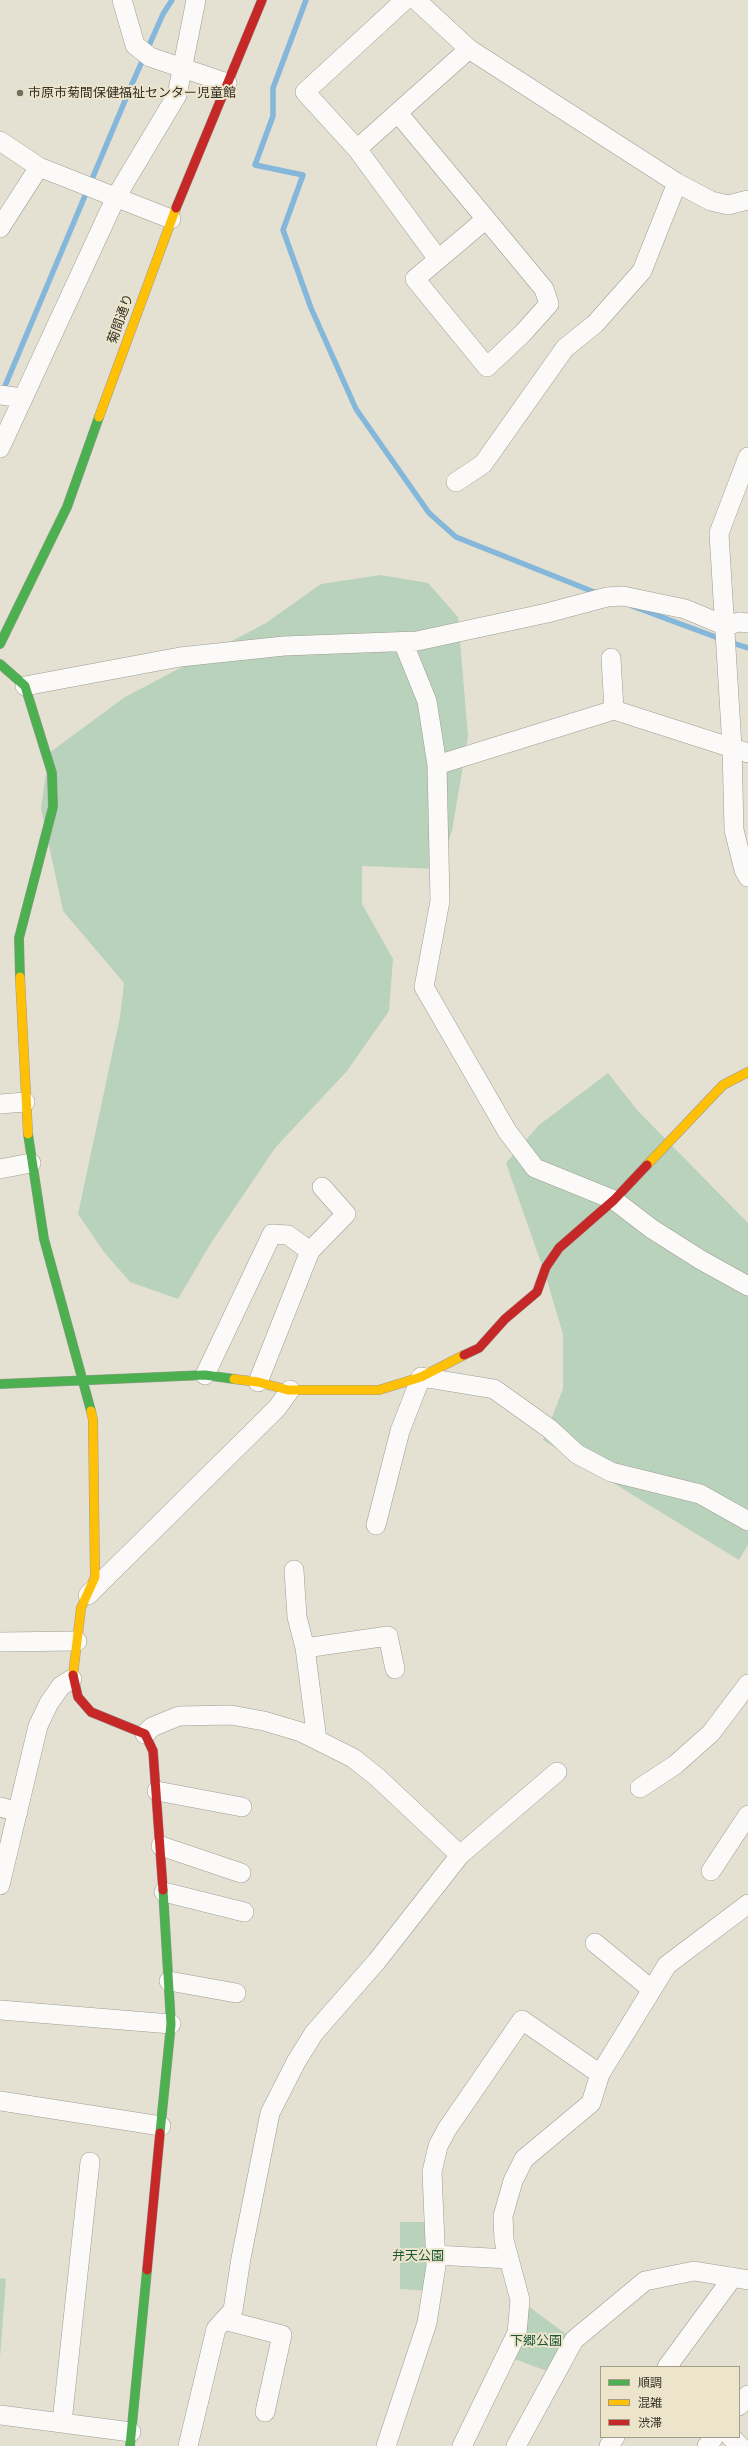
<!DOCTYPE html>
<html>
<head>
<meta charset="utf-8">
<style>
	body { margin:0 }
	#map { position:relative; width:748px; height:2446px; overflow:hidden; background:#e4e1d3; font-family:"Space Grotesk","Noto Sans JP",sans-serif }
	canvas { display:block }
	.legend { position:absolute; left:600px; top:2366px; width:140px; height:72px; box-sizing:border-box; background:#ece5cb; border:1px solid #a29d89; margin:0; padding:5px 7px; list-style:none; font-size:12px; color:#343127 }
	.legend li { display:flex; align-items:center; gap:8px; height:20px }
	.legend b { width:20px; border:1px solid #a29d89 }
</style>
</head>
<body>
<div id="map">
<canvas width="748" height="2446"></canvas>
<ul class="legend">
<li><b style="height:5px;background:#4caf50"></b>順調</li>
<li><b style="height:5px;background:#ffc107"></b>混雑</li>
<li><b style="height:5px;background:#c62828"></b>渋滞</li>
</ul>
</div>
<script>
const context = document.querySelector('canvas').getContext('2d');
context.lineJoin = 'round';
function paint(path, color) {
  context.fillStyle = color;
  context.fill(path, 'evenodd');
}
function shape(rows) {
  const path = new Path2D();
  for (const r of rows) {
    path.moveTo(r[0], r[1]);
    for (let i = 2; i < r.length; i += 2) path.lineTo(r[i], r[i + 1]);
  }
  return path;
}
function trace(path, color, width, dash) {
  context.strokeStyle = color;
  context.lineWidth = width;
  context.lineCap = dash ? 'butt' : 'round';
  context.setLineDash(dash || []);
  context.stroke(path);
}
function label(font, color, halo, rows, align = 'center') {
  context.font = font + ' "Space Grotesk","Noto Sans JP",sans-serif';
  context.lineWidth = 4;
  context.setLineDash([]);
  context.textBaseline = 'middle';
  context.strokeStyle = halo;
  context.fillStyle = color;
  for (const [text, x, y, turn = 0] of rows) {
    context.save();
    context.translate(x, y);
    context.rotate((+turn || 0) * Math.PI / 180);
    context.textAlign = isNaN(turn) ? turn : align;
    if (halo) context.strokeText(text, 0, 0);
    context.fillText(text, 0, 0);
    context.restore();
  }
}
paint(shape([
	[381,575,428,583,458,617,468,736,452,831,439,869,362,866,362,904,393,959,389,1011,347,1071,275,1148,211,1243,178,1299,130,1282,104,1252,78,1214,120,1017,124,983,63,911,41,808,49,753,125,697,266,623,321,584],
	[608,1073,638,1111,748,1223,748,1545,739,1560,543,1440,563,1389,563,1334,545,1274,506,1163,539,1125],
	[400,2222,434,2222,432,2291,400,2289],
	[0,2278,6,2279,0,2358],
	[520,2300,574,2340,555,2374,506,2356]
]), '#b9d2bb');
trace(shape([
	[306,0,273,88,273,116,255,165,303,175,283,230,311,308,356,409,429,513,456,537,599,594],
	[2,393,132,84,163,14,172,0],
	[632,606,721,639],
	[729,642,748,648]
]), '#84b7d9', 5.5);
const street = shape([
	[122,0,135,45,150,57,227,83],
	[405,0,305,92,357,149,438,259],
	[416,0,469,49,677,183,711,201,728,205,748,200],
	[398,113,486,219,544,289,549,304,523,333,487,367,415,279,486,219],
	[0,141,39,167,171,219],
	[357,149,469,49],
	[0,228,39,167],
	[0,395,22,398],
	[0,448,116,197,177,95,196,0],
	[748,457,719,533,732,747,734,830,744,870,748,877],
	[456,482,483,464,565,348,595,324,642,271,677,183],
	[403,642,427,701,437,765,440,901,424,987,507,1131,535,1168,614,1200,652,1229,701,1260,748,1286],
	[611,658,614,710],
	[25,686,180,657,284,646,417,641,547,613,607,597,623,596,685,609,726,626,739,622,748,623],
	[437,765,614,710,748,753],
	[0,1104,25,1102],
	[0,1169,31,1163],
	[205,1375,272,1234,288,1235,310,1251],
	[258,1382,310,1251,346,1214,322,1187],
	[376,1525,400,1431,421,1377,494,1389,550,1429,577,1454,611,1472,700,1494,748,1521],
	[294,1570,297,1617,305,1648,317,1740],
	[88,1595,277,1408,290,1390],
	[0,1642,77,1641],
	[305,1648,388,1636,395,1669],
	[145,1734,152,1727,179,1716,231,1715,264,1721,301,1732,353,1758,377,1777,460,1855],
	[640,1788,675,1765,711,1733,748,1684],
	[157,1791,242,1807],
	[0,1807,18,1812],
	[161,1846,241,1873],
	[711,1871,748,1815],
	[0,1885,38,1726,49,1703,61,1686,72,1679],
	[164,1892,244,1912],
	[595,1943,651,1989],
	[169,1981,236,1993],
	[0,2010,171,2024],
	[0,2101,161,2126],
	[435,2255,509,2259],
	[224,2320,282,2335,265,2412],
	[667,2367,733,2277],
	[739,2406,748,2395],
	[0,2415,131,2432],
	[62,2422,90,2162],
	[731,2437,740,2446],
	[188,2446,216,2329,233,2310,241,2258,270,2113,296,2062,314,2033,377,1961,460,1855,557,1772],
	[386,2446,427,2323,436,2266,432,2172,438,2146,447,2129,522,2020,600,2074],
	[462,2446,517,2333,520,2300,504,2240,503,2216,513,2181,524,2159,591,2103,600,2074,667,1965,748,1904],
	[516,2446,574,2340,645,2281,694,2271,748,2280],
	[609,2446,615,2437],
	[707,2446,714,2437]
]);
const fast = shape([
	[0,644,67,507,99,417],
	[0,664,25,686,52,773,53,807,19,938,20,977],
	[28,1134,44,1239,91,1411],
	[0,1384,205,1375,234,1379],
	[160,2133,171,2024,163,1890],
	[130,2446,147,2270]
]);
const slow = shape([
	[99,417,176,208],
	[20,977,28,1134],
	[647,1165,723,1085,748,1072],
	[234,1379,258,1382,288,1390,379,1390,421,1377,464,1355],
	[73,1675,81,1608,95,1577,93,1420,91,1411]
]);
const jam = shape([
	[176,208,262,0],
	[464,1355,479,1348,505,1319,537,1292,546,1267,559,1248,614,1200,647,1165],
	[73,1675,78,1697,91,1712,145,1734,153,1751,163,1890],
	[147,2270,160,2133]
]);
trace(street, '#9e9c91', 20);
trace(fast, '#9e9c91', 10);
trace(slow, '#9e9c91', 10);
trace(jam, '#9e9c91', 10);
trace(street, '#fbfaf8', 19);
trace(fast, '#4caf50', 9);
trace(slow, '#ffc107', 9);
trace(jam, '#c62828', 9);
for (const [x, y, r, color] of [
	[20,93,4,"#726f63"]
]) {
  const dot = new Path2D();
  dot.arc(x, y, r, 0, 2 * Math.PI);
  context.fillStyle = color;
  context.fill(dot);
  trace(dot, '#ece5cb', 1.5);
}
label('13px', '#343127', '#ece5cb', [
	["市原市菊間保健福祉センター児童館",28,93]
], 'left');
label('13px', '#343127', '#ece5cb', [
	["菊間通り",121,319,-70]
]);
label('13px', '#1a5838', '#ece5cb', [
	["弁天公園",418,2256],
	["下郷公園",536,2341]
]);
</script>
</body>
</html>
